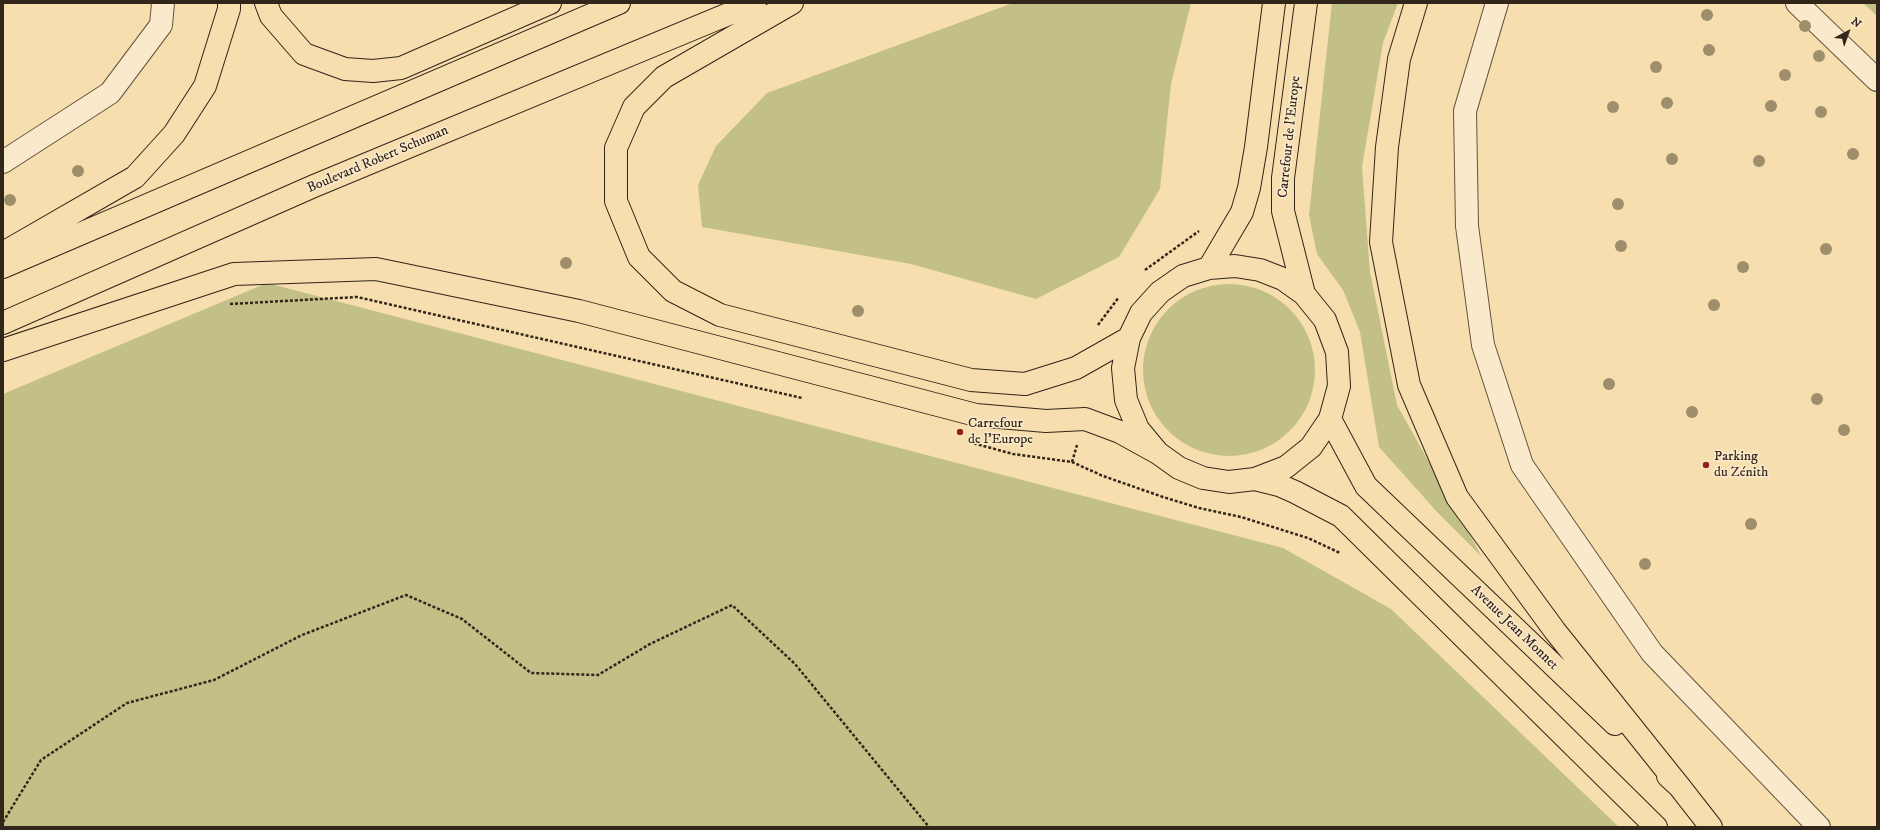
<!DOCTYPE html>
<html>
<head>
<meta charset="utf-8">
<style>
	body { margin:0 }
	#map { position:relative; width:1880px; height:830px; overflow:hidden; background:#f7deaf; font-family:"IM FELL DW Pica",serif }
	canvas { display:block }
	.frame { position:absolute; inset:0; border:4px solid #322519; pointer-events:none }
	.north { position:absolute; left:1828px; top:12px; width:40px; height:40px; -webkit-text-stroke:3px #faeacb; paint-order:stroke; rotate:41deg; font-size:11px; font-weight:700; line-height:16px; text-align:center; color:#322519 }
	.north::after { content:''; display:block; margin:auto; width:14px; height:18px; background:#322519; clip-path:polygon(50% 0,100% 100%,50% 72%,0 100%) }
</style>
</head>
<body>
<div id="map">
<canvas width="1880" height="830"></canvas>
<div class="frame"></div>
<div class="north">N</div>
</div>
<script>
const context = document.querySelector('canvas').getContext('2d');
context.lineJoin = 'round';
function paint(path, color) {
  context.fillStyle = color;
  context.fill(path, 'evenodd');
}
function shape(rows) {
  const path = new Path2D();
  for (const r of rows) {
    if (r.length === 3) {
      path.moveTo(r[0] + r[2], r[1]);
      path.arc(r[0], r[1], r[2], 0, 2 * Math.PI);
      continue;
    }
    path.moveTo(r[0], r[1]);
    for (let i = 2; i < r.length; i += 2) path.lineTo(r[i], r[i + 1]);
  }
  return path;
}
function trace(path, color, width, dash) {
  context.strokeStyle = color;
  context.lineWidth = width;
  context.lineCap = dash ? 'butt' : 'round';
  context.setLineDash(dash || []);
  context.stroke(path);
}
function label(font, color, halo, rows, align = 'center') {
  context.font = font + ' "IM FELL DW Pica",serif';
  context.lineWidth = 3;
  context.setLineDash([]);
  context.textBaseline = 'middle';
  context.strokeStyle = halo;
  context.fillStyle = color;
  for (const [text, x, y, turn = 0] of rows) {
    context.save();
    context.translate(x, y);
    context.rotate((+turn || 0) * Math.PI / 180);
    context.textAlign = isNaN(turn) ? turn : align;
    if (halo) context.strokeText(text, 0, 0);
    context.fillText(text, 0, 0);
    context.restore();
  }
}
paint(shape([
	[1013,3,1191,3,1171,84,1160,189,1119,257,1036,299,911,264,702,227,698,185,716,146,767,93],
	[1332,3,1398,3,1383,43,1362,167,1370,272,1397,405,1482,557,1438,513,1379,447,1360,332,1343,290,1317,254,1309,215],
	[1863,3,1877,3,1877,16],
	[267,283,1283,548,1391,609,1619,827,3,827,3,394],
	[1229,370,86]
]), '#c2c087');
const minor = shape([
	[1497,3,1465,111,1467,226,1483,345,1522,465,1652,653,1819,827],
	[1797,3,1877,80],
	[3,162,110,93,161,25,163,3]
]);
const major = shape([
	[266,3,271,16,304,54,345,69,373,71,401,68,550,3],
	[792,3,664,77,634,107,616,148,616,201,639,257,673,291,720,315,971,380,1025,384,1076,368,1129,338],
	[1416,3,1399,59,1387,147,1381,242,1409,385,1457,497,1555,631,1679,786],
	[3,253,135,177,174,134,205,86,229,9,229,3],
	[3,267,619,3],
	[1209,268,1242,212,1249,188,1256,147,1274,3],
	[1304,294,1283,211,1283,178,1306,3],
	[3,323,314,186,755,3],
	[3,350,234,274,376,269,579,311,976,415,1046,421,1085,419,1120,432,1158,453,1179,468,1203,478,1229,482,1255,479,1286,467,1311,447,1330,419,1339,386,1337,352,1325,320,1304,294,1283,279,1260,270,1235,266,1209,268,1183,276,1160,292,1141,313,1129,338,1123,368,1126,400,1138,429,1158,453],
	[1330,419,1366,486,1615,724],
	[1255,479,1279,485,1295,492,1341,516,1656,827],
	[1668,776,1679,786,1711,827]
]);
trace(minor, '#63533e', 24);
trace(major, '#322519', 24);
trace(shape([
	[1145,270,1199,231],
	[230,304,357,297,802,398],
	[1098,325,1119,297],
	[969,442,1013,454,1072,462,1103,476,1163,497,1199,508,1241,517,1308,538,1340,553],
	[1072,462,1077,445],
	[3,822,41,760,127,703,214,680,302,635,406,595,462,619,531,673,598,675,650,644,732,605,795,664,929,827]
]), '#322519', 2.5, [3, 2]);
trace(minor, '#faeacb', 22);
trace(major, '#f7deaf', 22);
context.fillStyle = '#9e8e6b';
for (const [x, y] of [
	[1707,15],
	[1805,26],
	[1709,50],
	[1819,56],
	[1656,67],
	[1785,75],
	[1667,103],
	[1771,106],
	[1613,107],
	[1821,112],
	[1853,154],
	[1672,159],
	[1759,161],
	[78,171],
	[10,200],
	[1618,204],
	[1621,246],
	[1826,249],
	[566,263],
	[1743,267],
	[1714,305],
	[858,311],
	[1609,384],
	[1817,399],
	[1692,412],
	[1844,430],
	[1751,524],
	[1645,564]
]) {
  context.beginPath();
  context.arc(x, y, 6, 0, 2 * Math.PI);
  context.fill();
}
for (const [x, y, r, color] of [
	[960,432,4,"#8f2418"],
	[1706,465,4,"#8f2418"]
]) {
  const dot = new Path2D();
  dot.arc(x, y, r, 0, 2 * Math.PI);
  context.fillStyle = color;
  context.fill(dot);
  trace(dot, '#faeacb', 1.5);
}
label('14px', '#322519', '#faeacb', [
	["Carrefour de l'Europe",1290,137,-84],
	["Boulevard Robert Schuman",378,160,-23],
	["Avenue Jean Monnet",1514,628,44]
]);
label('14px', '#322519', '#faeacb', [
	["Carrefour",968,424],
	["de l'Europe",968,440],
	["Parking",1714,457],
	["du Zénith",1714,473]
], 'left');
</script>
</body>
</html>
